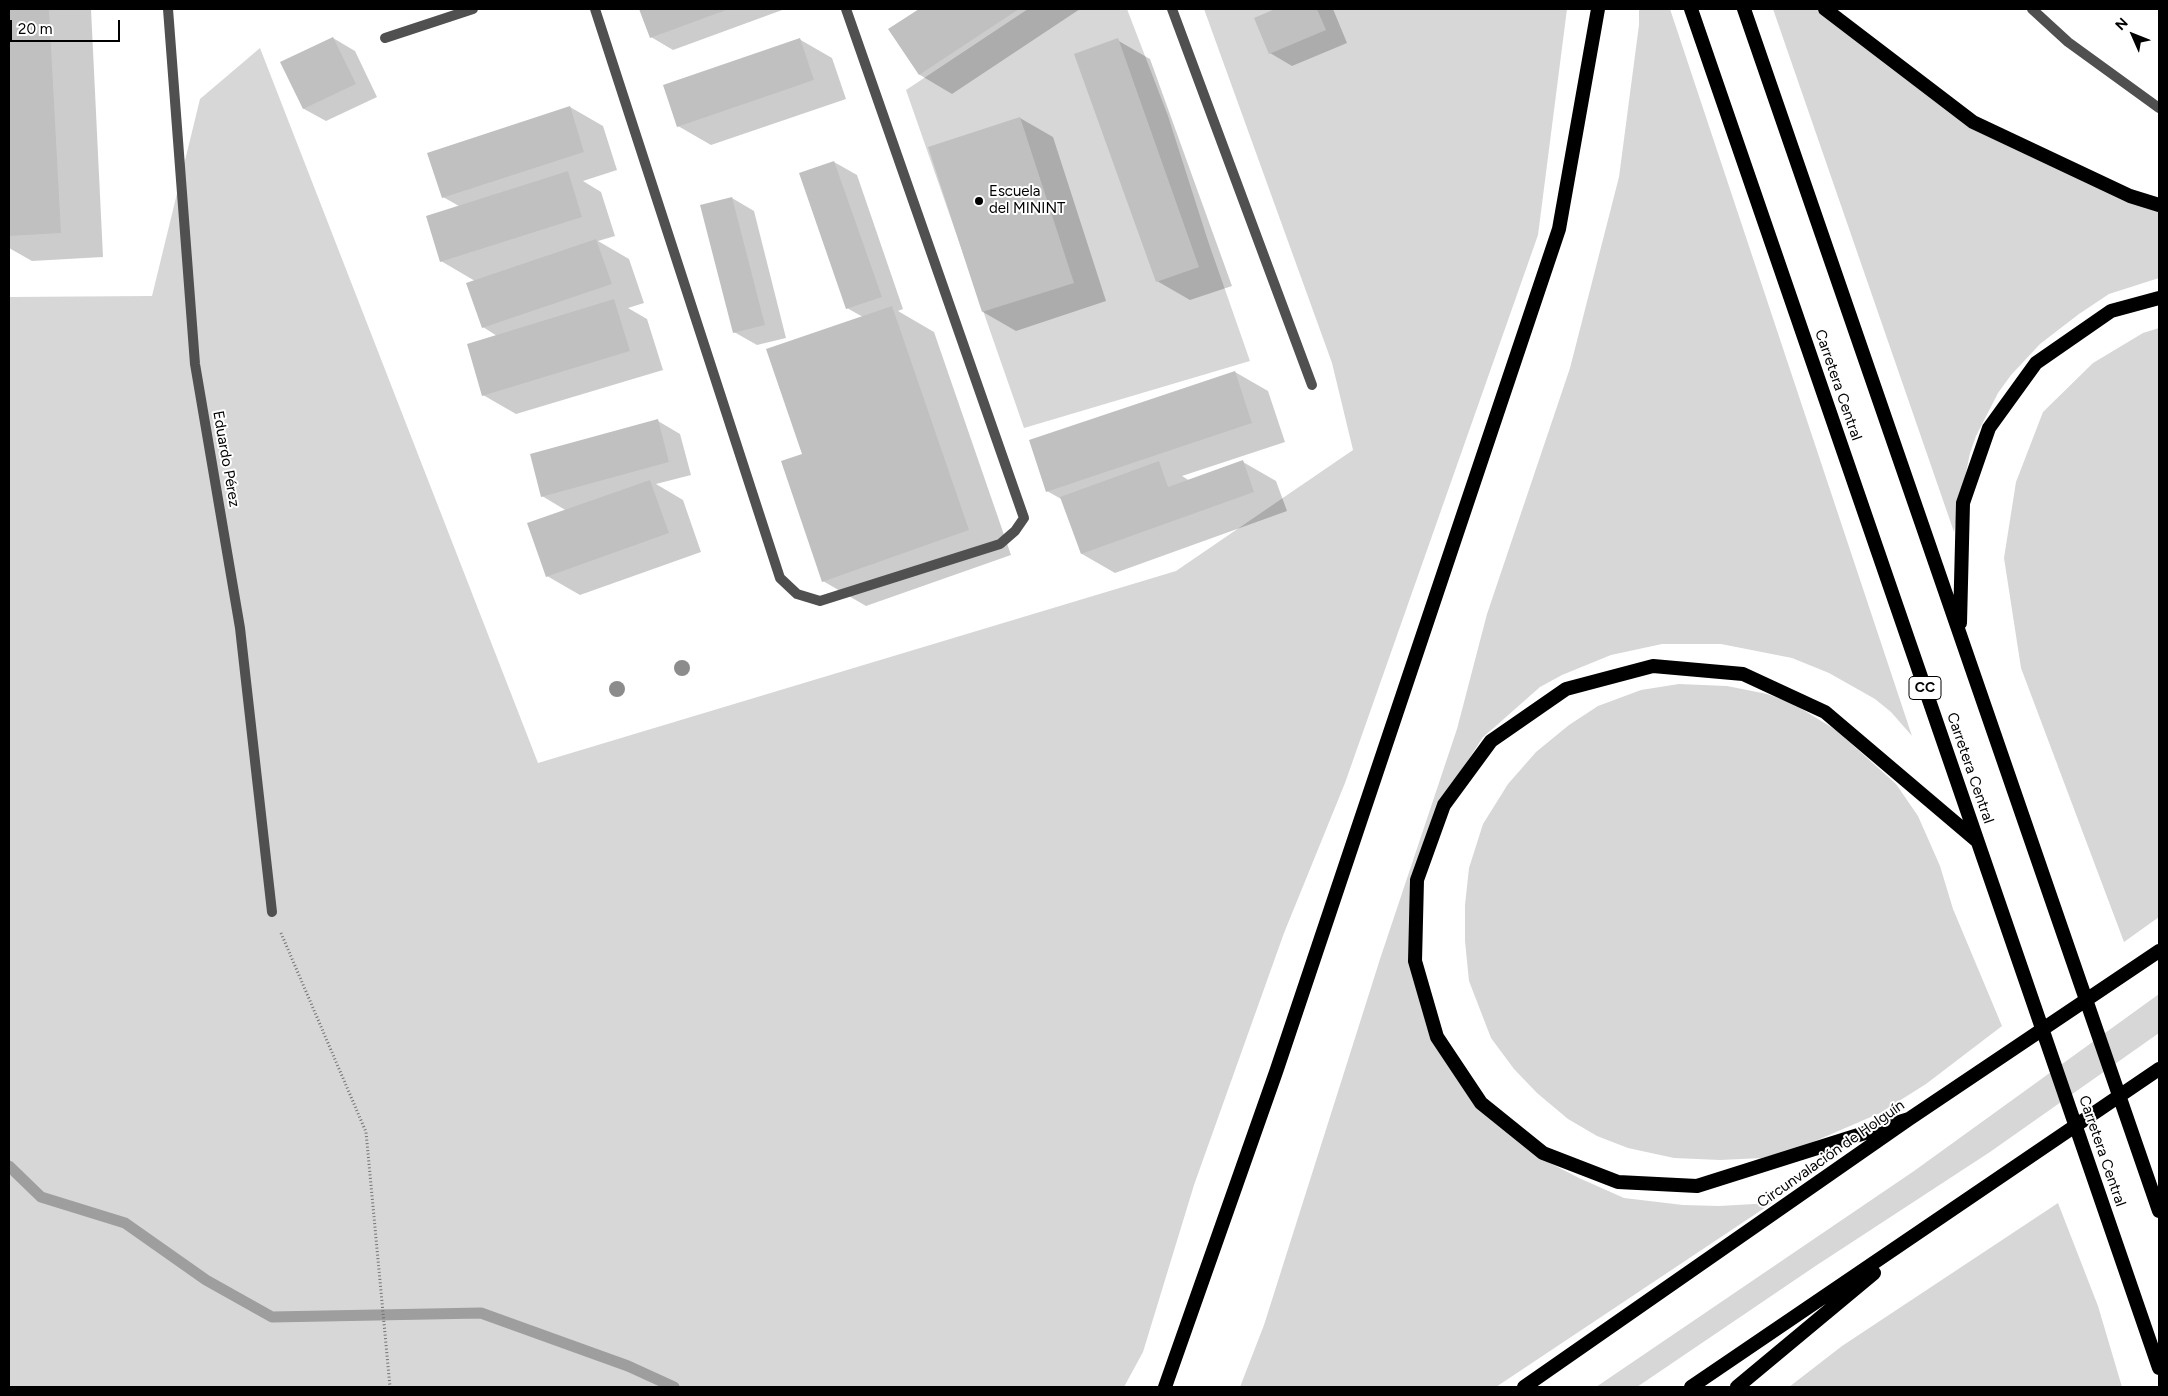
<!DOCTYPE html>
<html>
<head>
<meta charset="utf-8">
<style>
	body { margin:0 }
	#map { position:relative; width:2168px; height:1396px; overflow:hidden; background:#fff; font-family:Figtree,sans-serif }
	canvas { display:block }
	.frame { position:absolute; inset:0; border:10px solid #000; pointer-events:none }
	.north { position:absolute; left:2108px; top:10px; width:50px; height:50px; -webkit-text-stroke:4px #fff; paint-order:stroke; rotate:314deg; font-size:14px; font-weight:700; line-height:20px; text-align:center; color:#000 }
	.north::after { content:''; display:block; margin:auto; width:18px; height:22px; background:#000; clip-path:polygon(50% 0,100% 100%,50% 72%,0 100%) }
	.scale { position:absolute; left:10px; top:20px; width:110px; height:22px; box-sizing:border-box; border:2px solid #000; border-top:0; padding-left:6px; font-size:15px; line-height:18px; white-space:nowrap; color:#000; -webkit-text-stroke:4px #fff; paint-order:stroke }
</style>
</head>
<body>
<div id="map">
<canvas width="2168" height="1396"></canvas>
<div class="frame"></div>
<div class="north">N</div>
<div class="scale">20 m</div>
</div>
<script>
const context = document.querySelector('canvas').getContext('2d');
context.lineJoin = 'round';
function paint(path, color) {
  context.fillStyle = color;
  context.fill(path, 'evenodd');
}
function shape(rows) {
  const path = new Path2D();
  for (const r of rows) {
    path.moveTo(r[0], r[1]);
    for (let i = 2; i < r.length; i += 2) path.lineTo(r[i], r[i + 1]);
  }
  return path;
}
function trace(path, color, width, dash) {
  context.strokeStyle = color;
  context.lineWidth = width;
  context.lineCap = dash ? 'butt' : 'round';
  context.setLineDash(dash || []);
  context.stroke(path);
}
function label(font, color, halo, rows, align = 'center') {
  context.font = font + ' Figtree,sans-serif';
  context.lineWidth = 4;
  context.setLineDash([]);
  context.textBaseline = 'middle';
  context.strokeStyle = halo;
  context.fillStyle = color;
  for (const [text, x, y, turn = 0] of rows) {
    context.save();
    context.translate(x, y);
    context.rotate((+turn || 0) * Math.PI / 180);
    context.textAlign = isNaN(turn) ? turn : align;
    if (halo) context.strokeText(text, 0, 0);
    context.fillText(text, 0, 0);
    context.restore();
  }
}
paint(shape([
	[1028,9,1127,9,1168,116,1208,241,1250,361,1024,428,906,90],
	[1204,9,1567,9,1538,235,1345,783,1284,933,1194,1185,1143,1352,1124,1387,9,1387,9,297,152,296,200,99,260,48,538,763,1176,571,1353,450,1332,363],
	[1639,9,1670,9,1912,736,1891,712,1875,699,1829,673,1792,658,1721,644,1662,644,1611,655,1562,675,1540,687,1497,725,1483,737,1439,805,1414,879,1410,962,1433,1039,1478,1108,1548,1162,1579,1178,1624,1198,1683,1205,1719,1206,1772,1203,1496,1387,1240,1387,1264,1325,1381,956,1457,729,1487,614,1570,368,1619,177,1639,25],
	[1773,9,1820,9,1968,126,2159,212,2159,278,2109,294,2079,314,2040,344,2011,375,1998,393,1976,436,1970,453,1954,532],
	[2159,328,2159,917,2124,942,2021,668,2004,558,2016,482,2043,412,2093,363,2143,333],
	[1679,684,1727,686,1767,694,1792,703,1836,730,1896,784,1918,816,1940,866,1953,909,2002,1026,1926,1084,1880,1113,1799,1148,1762,1158,1720,1160,1674,1158,1628,1148,1597,1136,1568,1119,1537,1093,1514,1069,1491,1038,1469,981,1465,941,1465,905,1469,868,1483,824,1508,784,1536,752,1569,725,1598,706,1641,690],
	[2159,994,2159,1033,1990,1152,1814,1267,1637,1387,1596,1387,1914,1171],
	[2058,1203,2098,1306,2122,1387,1789,1387,1842,1346]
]), '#d7d7d7');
paint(shape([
	[9,9,91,9,103,257,32,261,9,248],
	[640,9,785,9,673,50,651,37],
	[922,9,1080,9,952,94,920,75,890,30],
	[1279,9,1333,9,1347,43,1292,66,1270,53,1256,18],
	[333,38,355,51,377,97,326,121,304,109,282,62],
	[799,39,832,58,846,99,711,145,678,126],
	[1117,40,1150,59,1232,286,1190,300,1157,281],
	[570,107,603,126,617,170,583,181,601,192,615,236,598,241,629,259,644,303,628,308,647,319,663,370,516,414,483,395,497,336,483,327,475,281,441,261,459,206,443,197],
	[1020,118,1053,137,1106,301,1016,331,983,312],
	[834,162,857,175,903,309,898,311,934,332,1011,555,866,606,823,581,804,454,863,317,847,308],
	[732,198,754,211,786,338,757,345,734,332],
	[1235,372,1268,391,1285,442,1182,476,1190,481,1243,462,1276,481,1287,511,1115,573,1082,554,1063,500,1047,491],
	[658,421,680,434,691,475,656,484,683,500,701,552,580,595,547,576,567,511,542,496]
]), '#0003');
trace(shape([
	[9,1166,41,1197,125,1223,206,1280,272,1317,481,1313,628,1366,674,1387]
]), '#9e9e9e', 11);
paint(shape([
	[9,9,49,9,61,233,9,236],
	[639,9,729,9,650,38],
	[919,9,1019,9,919,75,888,29],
	[1275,9,1317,9,1326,30,1269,54,1254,18],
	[333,37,356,84,303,109,280,62],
	[800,38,814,80,677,127,663,85],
	[1118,38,1199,267,1156,282,1074,54],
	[570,106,584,152,442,198,427,153],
	[1020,117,1074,283,982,312,928,147],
	[834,161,882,297,846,309,799,173],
	[568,171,582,217,440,262,426,216],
	[732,197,765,325,733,333,700,205],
	[596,239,612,284,482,328,466,283],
	[614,299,630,351,482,396,467,344],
	[892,306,969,530,822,582,781,461,802,454,766,349],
	[1235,371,1252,423,1046,492,1029,440],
	[658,419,669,462,541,497,530,454],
	[1243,460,1254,492,1081,554,1060,497,1159,461,1168,487],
	[650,480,669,533,546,577,527,523]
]), '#c0c0c0');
trace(shape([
	[281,933,366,1132,390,1387]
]), '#727272', 3, [1, 2.5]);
trace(shape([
	[595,9,780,578,797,594,820,601,1000,544,1015,531,1024,518,846,9],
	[1172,9,1312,385],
	[385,38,473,9]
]), '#505050', 10);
trace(shape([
	[168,9,195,364,240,628,272,912],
	[2032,9,2068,42,2159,108]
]), '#505050', 10);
trace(shape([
	[1691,9,2159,1368],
	[1744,9,2159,1211],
	[1825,9,1973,122,2130,196,2159,205],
	[1960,623,1963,503,1989,428,2036,363,2111,311,2159,298],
	[1909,1119,1697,1186,1618,1182,1543,1153,1481,1103,1437,1037,1415,961,1417,880,1444,805,1491,741,1566,689,1653,666,1743,674,1825,712,1977,841],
	[1165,1387,1276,1072,1559,229,1598,9],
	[1524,1387,1909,1119,2159,951],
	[1691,1387,2159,1069],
	[1737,1387,1874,1273]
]), '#000', 14);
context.fillStyle = '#8c8c8c';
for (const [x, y] of [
	[682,668],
	[617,689]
]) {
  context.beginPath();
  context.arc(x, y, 8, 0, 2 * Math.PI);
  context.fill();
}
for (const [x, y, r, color] of [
	[979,201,5,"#000"]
]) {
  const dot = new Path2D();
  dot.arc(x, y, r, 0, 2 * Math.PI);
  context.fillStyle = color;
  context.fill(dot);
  trace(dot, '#fff', 2);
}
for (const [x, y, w] of [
	[1925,688,32]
]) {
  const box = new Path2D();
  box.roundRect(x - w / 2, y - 11.5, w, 23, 4);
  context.fillStyle = '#fff';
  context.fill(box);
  trace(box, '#000', 1);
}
label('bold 14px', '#000', null, [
	["CC",1925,688]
]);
label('15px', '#000', '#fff', [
	["Escuela",989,192],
	["del MININT",989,209]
], 'left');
label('15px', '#000', '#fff', [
	["Carretera Central",1838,385,71],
	["Eduardo Pérez",226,459,80],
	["Carretera Central",1970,768,71],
	["Carretera Central",2102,1151,71],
	["Circunvalación de Holguín",1831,1154,-35]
]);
</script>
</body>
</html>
